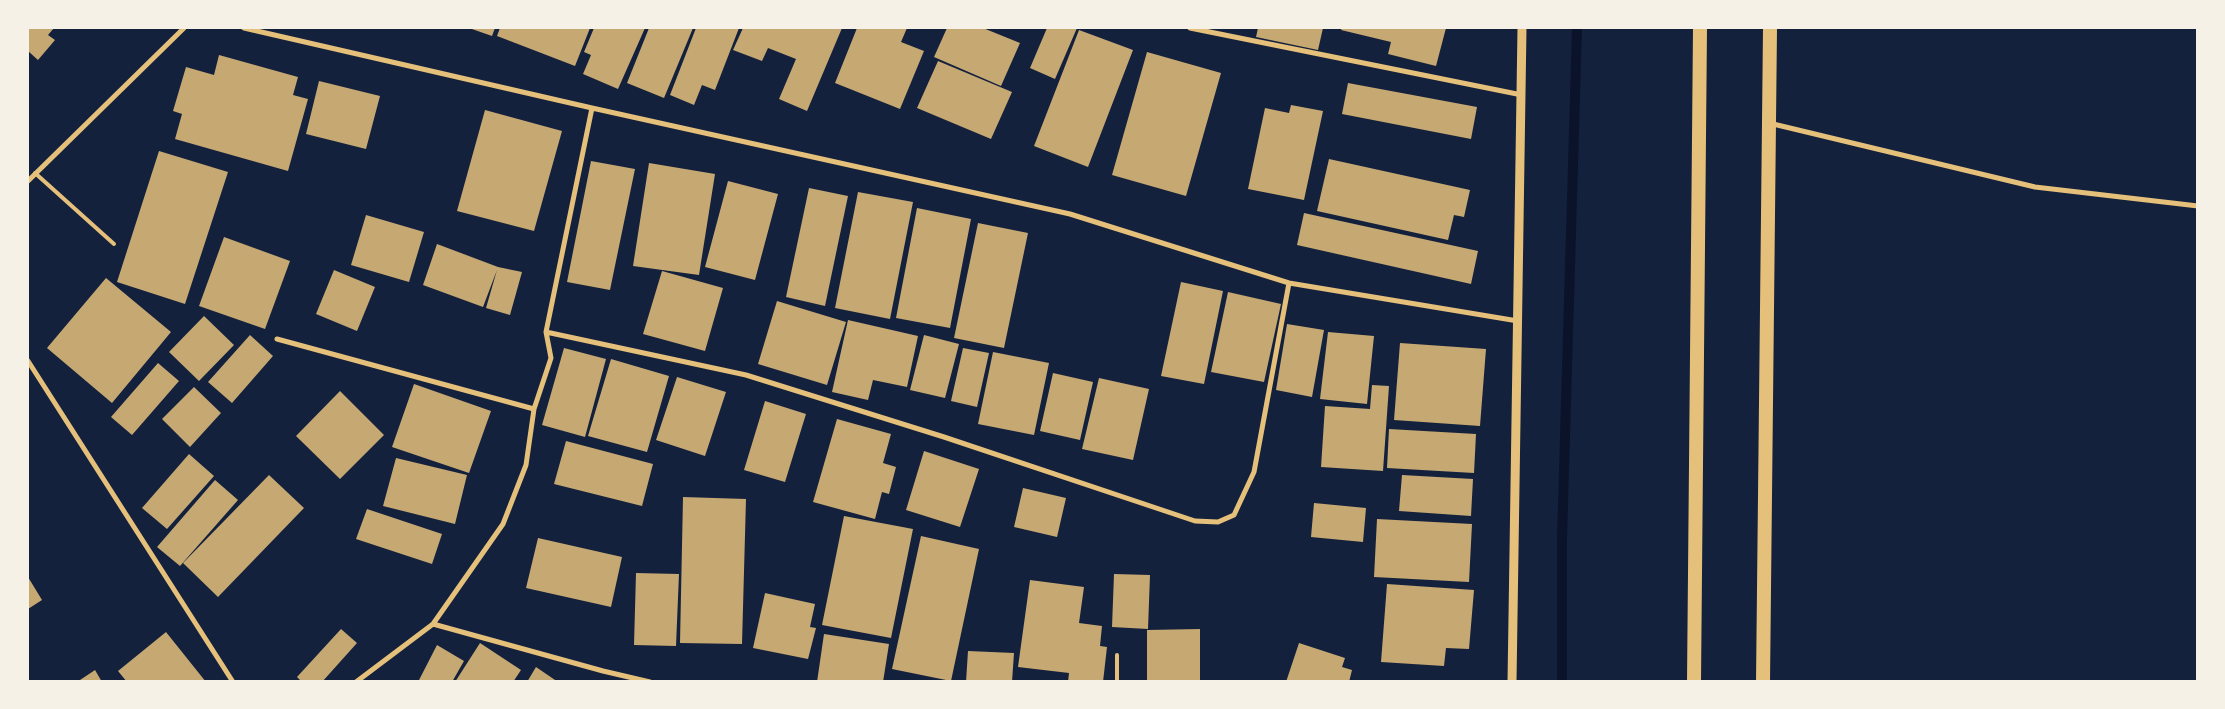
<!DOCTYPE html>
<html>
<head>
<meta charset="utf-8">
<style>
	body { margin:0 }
	#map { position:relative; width:2225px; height:709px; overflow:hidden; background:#14213d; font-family:Helvetica,sans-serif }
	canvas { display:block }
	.frame { position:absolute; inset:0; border:29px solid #f6f1e7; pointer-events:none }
</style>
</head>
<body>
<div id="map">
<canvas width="2225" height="709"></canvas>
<div class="frame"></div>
</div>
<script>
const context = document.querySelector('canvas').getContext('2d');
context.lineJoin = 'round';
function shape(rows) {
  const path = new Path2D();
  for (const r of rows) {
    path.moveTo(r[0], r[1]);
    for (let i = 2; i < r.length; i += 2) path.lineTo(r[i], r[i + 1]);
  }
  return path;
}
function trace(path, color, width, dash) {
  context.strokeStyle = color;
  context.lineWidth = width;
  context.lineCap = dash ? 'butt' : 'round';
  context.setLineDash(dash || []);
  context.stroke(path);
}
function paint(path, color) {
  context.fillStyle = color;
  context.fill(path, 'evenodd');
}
trace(shape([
	[1562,682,1562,538,1577,28]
]), '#0b132b', 10);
paint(shape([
	[28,28,54,28,48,35,55,40,38,60,28,51],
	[469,28,495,28,492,36],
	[500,28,590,28,575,66,497,36],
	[594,28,645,28,618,89,583,74,591,55,584,52],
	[649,28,693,28,664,98,627,83],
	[696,28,739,28,715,90,702,85,694,105,670,95],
	[743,28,842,28,807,111,779,99,796,59,768,48,762,61,733,50],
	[857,28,907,28,901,42,924,51,900,109,835,83],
	[947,28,983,28,1020,43,1001,86,934,57],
	[1047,28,1077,28,1055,79,1030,68],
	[1258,28,1323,28,1318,50,1256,37],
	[1342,28,1446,28,1436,66,1388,54,1391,42,1341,30],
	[1079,30,1133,50,1088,167,1034,146],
	[1147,52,1221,73,1186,196,1112,175],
	[219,55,298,77,293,95,308,99,288,171,175,139,182,114,173,111,186,67,214,75],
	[938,61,1012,92,991,139,917,108],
	[319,81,380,96,366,149,306,134],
	[1348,83,1477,107,1471,139,1342,114],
	[1291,105,1323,111,1304,200,1248,189,1265,108,1289,113],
	[485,110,562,131,534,231,457,211],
	[159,151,228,172,185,304,117,282],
	[1329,159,1470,190,1464,217,1454,215,1448,240,1317,211],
	[591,161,635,169,610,290,567,282],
	[649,163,715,174,699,275,633,266],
	[728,181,778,194,755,280,705,267],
	[809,188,848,196,825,306,786,297],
	[858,192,913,202,890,319,835,308],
	[917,208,971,219,950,328,896,318],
	[1304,213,1478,251,1471,284,1297,245],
	[366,215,424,232,409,282,351,265],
	[978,223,1028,233,1004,348,954,338],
	[224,237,290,261,265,329,199,306],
	[437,244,498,267,522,272,510,315,486,308,497,270,483,307,423,285],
	[334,270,375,287,357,331,316,314],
	[662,271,723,288,705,351,643,334],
	[106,278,171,332,112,403,47,348],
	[1181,282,1223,291,1204,384,1161,376],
	[1228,292,1281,304,1264,382,1211,372],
	[777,301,846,322,827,385,758,364],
	[204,316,234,345,199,381,169,352],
	[848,320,918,336,907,387,873,380,868,400,832,392],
	[1287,324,1324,330,1312,397,1276,390],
	[1328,332,1374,336,1367,404,1320,399],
	[250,335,273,356,232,403,208,382],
	[924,335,959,344,945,398,910,390],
	[1400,343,1486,349,1480,426,1394,420],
	[564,348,606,359,585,437,542,425],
	[963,348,989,353,977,407,951,401],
	[993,352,1049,363,1034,435,978,424],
	[611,359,669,376,647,452,588,436],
	[158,363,179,381,132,435,111,417],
	[1053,373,1093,382,1080,440,1040,431],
	[677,377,726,392,705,456,656,440],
	[1099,378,1149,389,1133,460,1082,449],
	[414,384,491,411,469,473,392,447],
	[1372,385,1389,386,1383,471,1321,467,1325,406,1370,409],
	[194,387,221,413,190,447,162,419],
	[340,391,384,435,340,479,296,436],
	[765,401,806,414,785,482,744,470],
	[837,419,891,434,883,463,896,467,889,494,882,492,875,519,813,502],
	[1389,429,1476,434,1474,473,1387,468],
	[566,441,653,464,642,506,554,484],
	[924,451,979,469,960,527,906,510],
	[189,454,214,476,167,529,142,508],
	[396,458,467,475,455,524,383,506],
	[269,475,304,508,218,597,183,563],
	[1402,475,1473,479,1471,516,1399,511],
	[215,480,238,500,180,566,157,547],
	[1023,488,1066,498,1057,537,1014,527],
	[683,497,746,499,742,644,680,643],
	[1314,503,1366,508,1363,542,1311,537],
	[367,509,442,534,432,564,356,539],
	[844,516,913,529,891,638,822,625],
	[1377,519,1472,524,1469,582,1374,577],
	[921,536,979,549,951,681,892,669],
	[538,538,622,557,611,607,526,588],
	[636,573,679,574,676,646,634,645],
	[1114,574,1150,575,1148,629,1112,627],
	[28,577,42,600,28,609],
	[1030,580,1084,587,1079,623,1102,626,1100,646,1107,647,1103,682,1068,682,1069,673,1018,667],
	[1387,584,1474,590,1469,649,1446,648,1444,666,1381,662],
	[765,593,815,604,810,627,816,628,808,659,753,648],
	[341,629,357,643,322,682,302,682,297,677],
	[1200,629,1200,682,1147,682,1147,630],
	[166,632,206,682,127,682,118,671],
	[824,634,889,644,883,682,817,682],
	[480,643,521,670,513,682,455,682],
	[1299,643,1345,658,1342,667,1352,670,1349,682,1286,682],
	[437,645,464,661,452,682,418,682],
	[968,651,1014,653,1012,682,966,682],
	[536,667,558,682,527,682],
	[95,670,102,682,77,682]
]), '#c6a872');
trace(shape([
	[35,173,114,244],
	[1117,682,1117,655]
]), '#e5c07b', 4);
trace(shape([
	[244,28,592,108,1070,214,1289,283,1518,321],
	[1190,28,1522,95],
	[1769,123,2035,187,2198,206],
	[28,181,184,28],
	[546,332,746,375,944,437,1195,521,1218,522,1234,515,1254,472,1289,283],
	[277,339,534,409],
	[28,361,233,682],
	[433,624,603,671,650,682],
	[356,682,433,624,503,524,526,465,534,409,551,358,546,332,592,108]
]), '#e5c07b', 5);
trace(shape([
	[1512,682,1522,28]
]), '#e5c07b', 9);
trace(shape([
	[1694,682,1700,28],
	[1763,682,1770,28]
]), '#e5c07b', 14);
</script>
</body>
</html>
